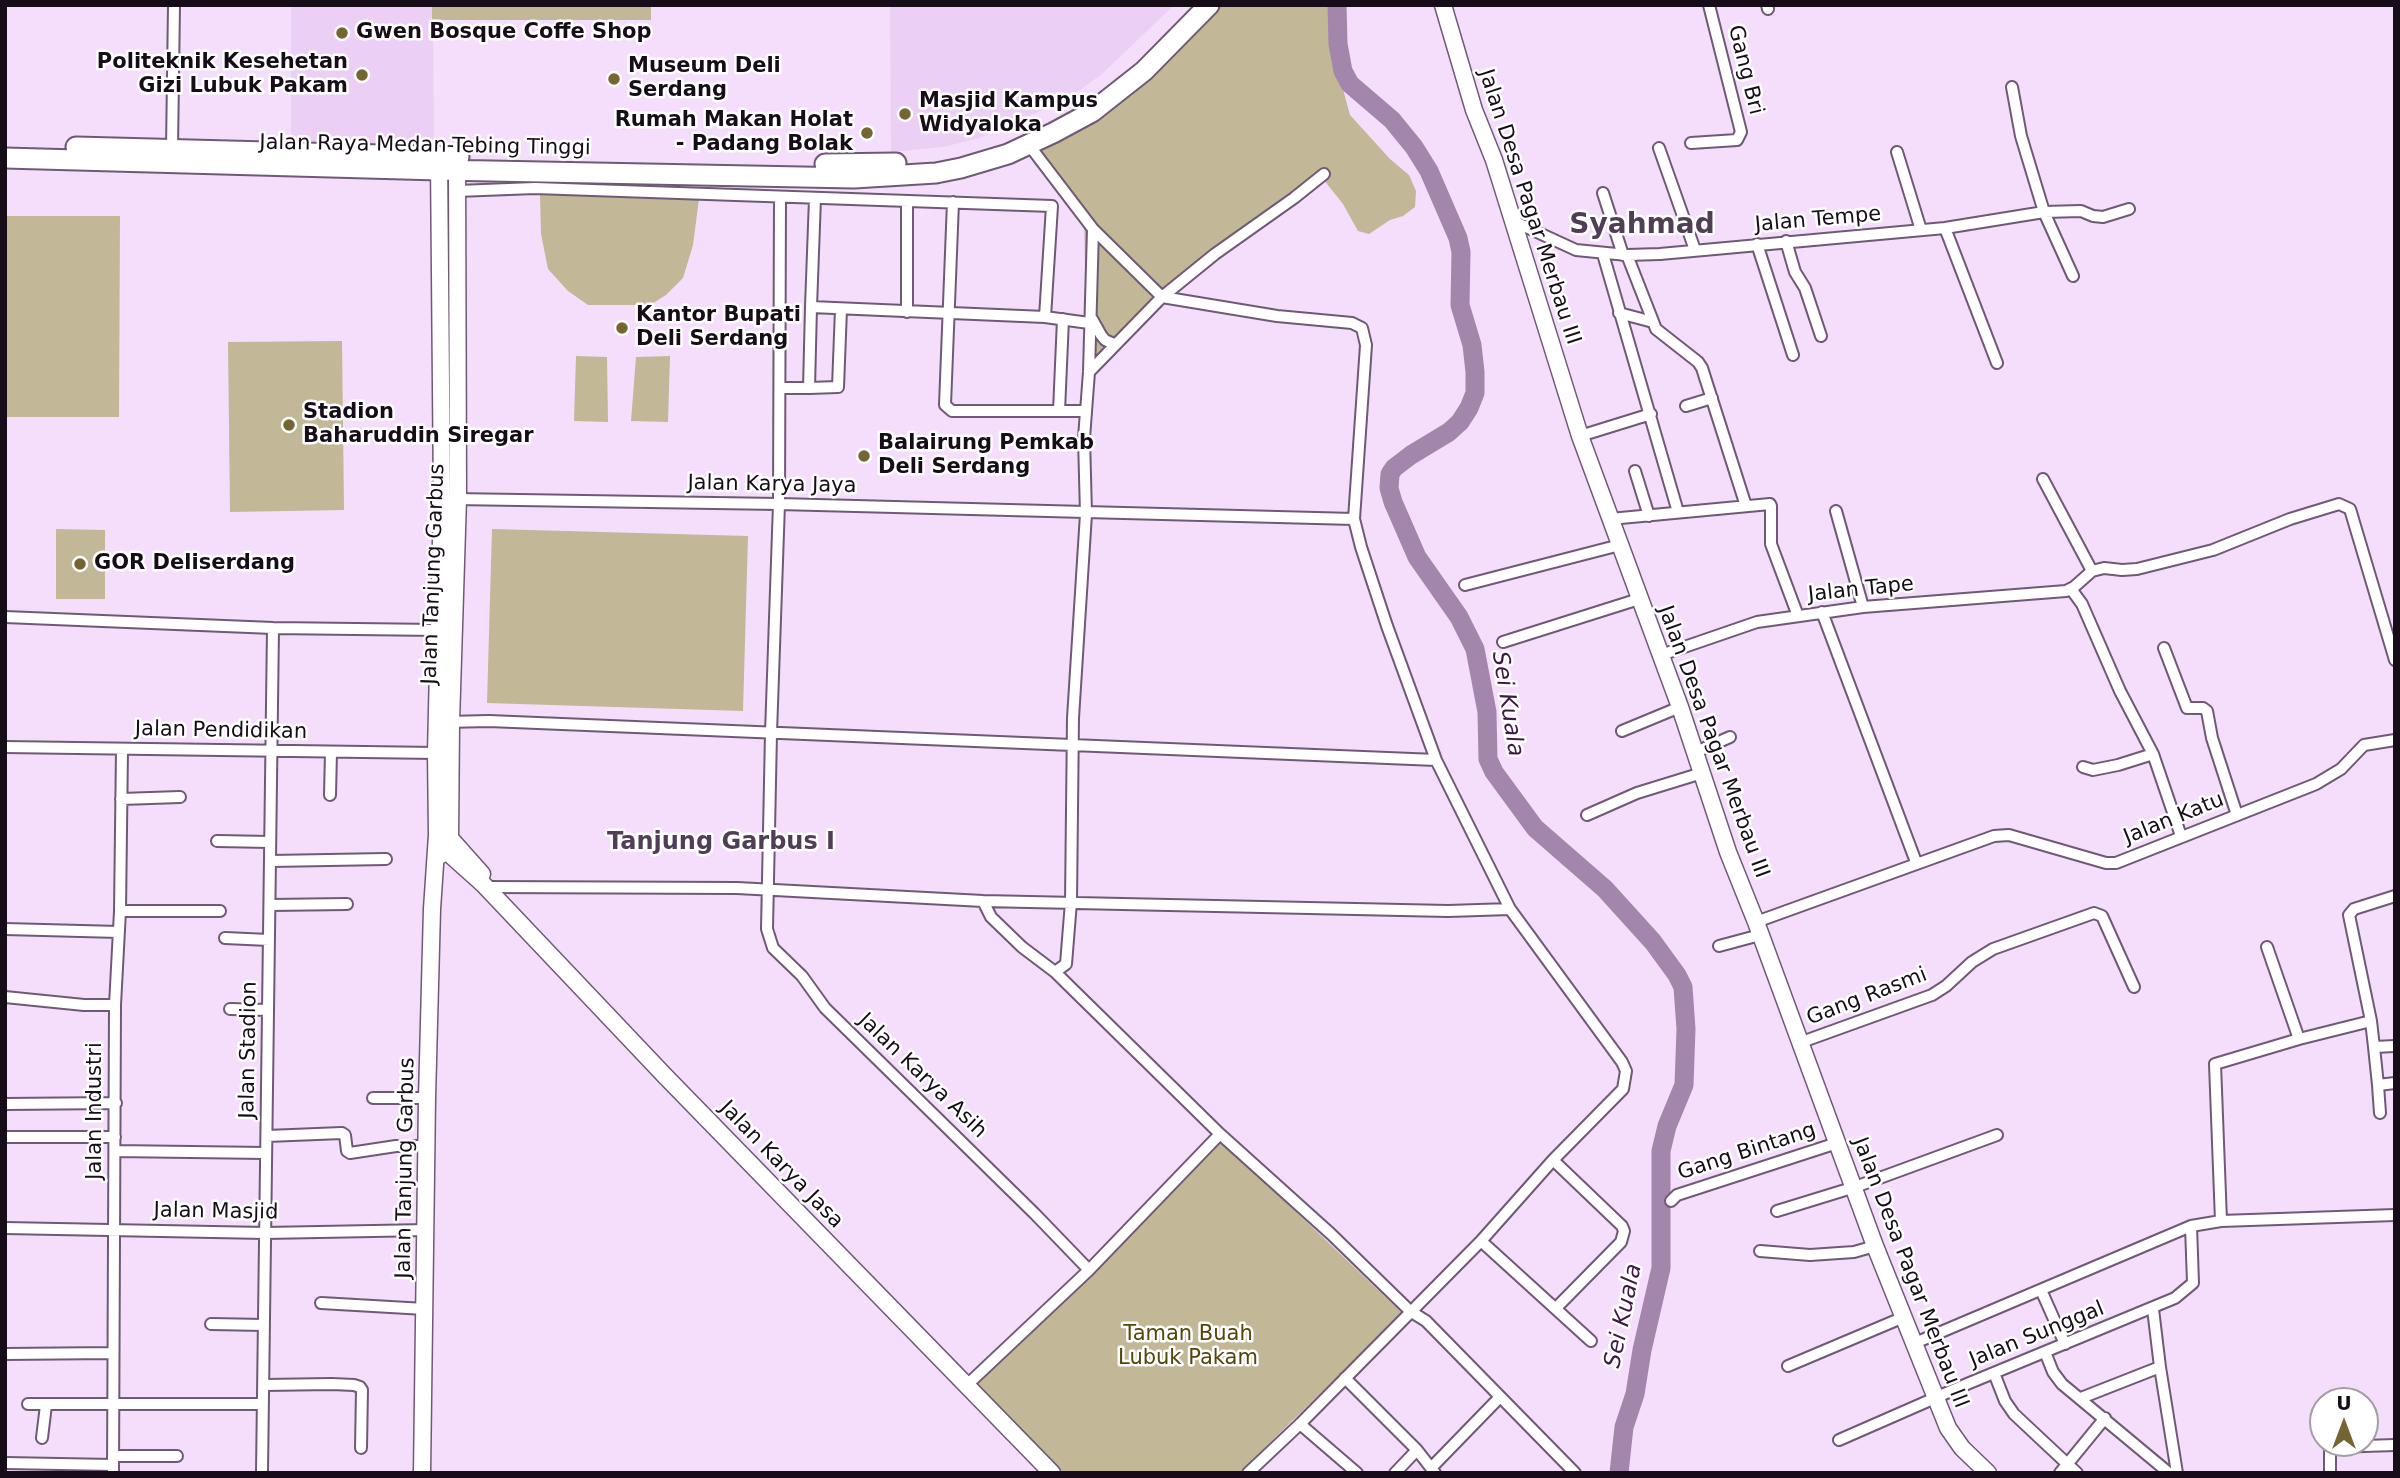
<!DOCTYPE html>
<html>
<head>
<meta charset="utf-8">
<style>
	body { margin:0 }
	#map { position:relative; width:2400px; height:1478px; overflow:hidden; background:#f5ddfc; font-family:"DejaVu Sans",sans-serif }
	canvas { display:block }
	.frame { position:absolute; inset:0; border:7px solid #160d18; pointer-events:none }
	.north { position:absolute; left:2309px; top:1387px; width:70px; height:70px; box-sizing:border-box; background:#fff; border:2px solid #a29ea3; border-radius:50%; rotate:0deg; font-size:19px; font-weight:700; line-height:28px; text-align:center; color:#160d18 }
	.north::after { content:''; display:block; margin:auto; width:24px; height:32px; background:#746533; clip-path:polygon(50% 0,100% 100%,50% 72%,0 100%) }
</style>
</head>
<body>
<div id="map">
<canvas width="2400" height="1478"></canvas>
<div class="frame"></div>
<div class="north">U</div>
</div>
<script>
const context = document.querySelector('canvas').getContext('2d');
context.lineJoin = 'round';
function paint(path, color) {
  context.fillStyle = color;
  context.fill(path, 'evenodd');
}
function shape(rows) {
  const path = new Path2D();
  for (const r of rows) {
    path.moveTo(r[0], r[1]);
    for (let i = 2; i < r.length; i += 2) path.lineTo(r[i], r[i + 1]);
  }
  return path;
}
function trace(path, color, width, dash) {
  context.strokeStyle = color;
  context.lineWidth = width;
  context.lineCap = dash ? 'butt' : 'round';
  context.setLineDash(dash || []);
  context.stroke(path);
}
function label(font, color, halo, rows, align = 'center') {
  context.font = font + ' "DejaVu Sans",sans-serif';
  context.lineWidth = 5;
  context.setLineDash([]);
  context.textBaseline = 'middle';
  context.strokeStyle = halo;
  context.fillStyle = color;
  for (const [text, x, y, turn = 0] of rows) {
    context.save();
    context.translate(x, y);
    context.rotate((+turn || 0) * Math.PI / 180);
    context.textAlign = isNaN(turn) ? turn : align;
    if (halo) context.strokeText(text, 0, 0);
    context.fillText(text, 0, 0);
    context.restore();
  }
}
paint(shape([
	[291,5,433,5,434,146,291,144],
	[890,5,1174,5,1101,75,1067,99,980,138,943,147,891,152]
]), '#eccff5');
paint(shape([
	[432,5,651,5,651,20,432,20],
	[1222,5,1331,5,1343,89,1350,115,1390,159,1409,175,1416,191,1415,207,1403,216,1390,220,1369,234,1358,231,1343,204,1319,174,1163,293,1087,369,1084,213,1034,146,1195,25,1200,29],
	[540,194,699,199,693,245,683,278,666,295,650,305,588,305,568,291,548,269,541,234],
	[5,216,120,216,119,417,5,417],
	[342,341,344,510,230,512,228,342],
	[576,356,607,357,608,422,574,421],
	[670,356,668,422,631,421,636,357],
	[56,529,105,530,105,599,56,599],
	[492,529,748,536,743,711,487,703],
	[1220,1139,1402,1313,1239,1473,1059,1473,972,1385]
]), '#c2b797');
trace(shape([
	[1337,5,1338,44,1343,71,1350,84,1392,120,1414,147,1429,171,1458,238,1461,252,1460,305,1472,345,1475,372,1475,393,1469,408,1460,422,1449,432,1411,455,1394,468,1390,474,1389,488,1393,502,1417,557,1459,617,1475,649,1487,712,1488,759,1494,772,1535,828,1605,889,1653,942,1677,975,1683,987,1686,1029,1684,1085,1667,1126,1661,1151,1661,1268,1642,1350,1635,1394,1624,1427,1619,1473]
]), '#a486ac', 19);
const street = shape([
	[1767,5,1768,9],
	[2012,87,2021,136,2044,212,2073,276],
	[1691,143,1737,140,1741,132,1709,5],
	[1029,145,1093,229,1162,297,1277,316,1352,323,1362,328,1366,345,1354,519,1361,547,1387,626,1436,760,1510,909,1622,1062,1626,1071,1623,1089,1553,1160,1481,1241,1300,1424,1248,1473],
	[1659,148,1695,250],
	[172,149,174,5],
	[1897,152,1921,230],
	[457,191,535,188,1052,206,1045,317],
	[1603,193,1623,255],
	[780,197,779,504,771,733,767,929,773,948,802,976,825,1008,1035,1214,1089,1270],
	[907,201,907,312],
	[953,202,945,405,952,411,1084,411],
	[1513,221,1576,250,1627,255,1660,254,1945,228,2044,212,2081,211,2093,216,2103,217,2129,209],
	[1945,228,1997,363],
	[1786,241,1795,272,1805,288,1821,336],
	[1757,244,1793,355],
	[1603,254,1678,512],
	[1627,255,1656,329,1698,362,1702,368,1746,506],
	[811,307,815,198],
	[841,309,838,387,809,388,811,307,1045,317,1089,323],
	[1619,313,1653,322],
	[1092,319,1101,335,1105,340,1114,344],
	[1089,372,1162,297,1215,254,1294,198,1324,174],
	[780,388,809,388],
	[1686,406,1712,398],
	[1059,411,1063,319],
	[1580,436,1651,414],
	[1635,471,1649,516],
	[2043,479,2092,571],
	[454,499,779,504,1354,519],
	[1836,511,1863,607],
	[1610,519,1770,504,1771,506,1771,544,1798,616],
	[1465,585,1620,545],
	[2071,589,2082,604,2120,691,2153,754,2181,836],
	[1822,612,1916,862],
	[5,617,273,628,438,630],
	[1503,642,1639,599],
	[2164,648,2187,708,2203,708,2207,711,2212,738,2237,815],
	[1661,655,1757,622,1863,607,2066,591,2074,587,2092,571,2104,568,2122,570,2137,569,2213,550,2290,519,2339,504,2350,509,2395,660],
	[446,722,489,721,1436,760],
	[1622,731,1680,707],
	[5,747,436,753],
	[1696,752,1730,737],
	[2083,767,2093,770,2118,765,2153,754],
	[330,795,331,752],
	[121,799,180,797],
	[1587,815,1637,793,1702,773],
	[217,841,270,842],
	[271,861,386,859],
	[486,887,737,888,983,901,1448,911,1510,909],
	[983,901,991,917,1022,947,1055,972,1220,1134],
	[270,905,347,904],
	[120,911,220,911],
	[1756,922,1994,836,2009,835,2106,863,2116,863,2316,784,2341,769,2364,745,2395,740],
	[5,929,119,932],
	[225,938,269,940],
	[1719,946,1760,935],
	[2267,947,2299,1039],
	[1055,972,1066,964,1071,902,1073,718,1086,514,1084,438,1089,372,1093,229],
	[5,997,84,1005,115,1005],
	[230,1009,268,1010],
	[2371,1021,2349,915,2354,909,2395,896],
	[1799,1043,1932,995,1946,986,1972,962,1993,949,2094,913,2102,916,2134,987],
	[2378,1085,2374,1047,2395,1046],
	[373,1098,427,1098],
	[5,1104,116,1103],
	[2380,1113,2378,1085,2395,1083],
	[267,1136,342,1133,345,1135,347,1151,350,1153,396,1146,426,1146],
	[5,1137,115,1137],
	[115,1151,266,1153],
	[1553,1160,1622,1226,1624,1231,1621,1242,1556,1308],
	[1671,1201,1677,1195,1837,1143],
	[1777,1211,1855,1187,1997,1135],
	[2221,1221,2215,1064,2299,1039,2371,1021,2374,1047],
	[5,1228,265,1233,427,1230],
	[1481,1241,1591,1341],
	[1760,1251,1810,1255,1854,1252,1875,1246],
	[2041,1290,2065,1344],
	[321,1303,425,1309],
	[2153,1309,2160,1367,2177,1473],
	[211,1324,264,1325],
	[1915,1343,2191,1226,2221,1221,2395,1215],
	[2045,1352,2053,1372,2062,1384,2169,1473],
	[5,1354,113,1353],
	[1788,1366,1904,1317],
	[1994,1373,2005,1401,2014,1414,2077,1473],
	[1345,1378,1417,1450,1431,1468],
	[264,1385,332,1384,354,1385,360,1387,362,1390,361,1448],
	[967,1385,1089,1270,1220,1134,1331,1234,1410,1311,1426,1321,1575,1473],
	[2081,1398,2160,1367],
	[28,1404,263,1404],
	[1300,1424,1357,1473],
	[42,1438,46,1405],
	[1839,1440,1967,1384,2175,1298,2193,1283,2191,1226],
	[113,1456,177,1456],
	[5,1463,113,1465],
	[113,1473,115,1005,120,911,122,750],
	[262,1473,273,628],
	[1395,1473,1417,1450],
	[1435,1473,1431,1468,1500,1397],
	[2060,1473,2105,1418],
	[2330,1473,2330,1451,2333,1447,2395,1445]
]);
const secondary = shape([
	[1443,5,1474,110,1494,160,1580,436,1680,707,1728,852,1756,922,1875,1246,1948,1428,1962,1448,1988,1473],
	[437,835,445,850,483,884,666,1077,1052,1473],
	[450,838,482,874],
	[441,855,450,838,451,722,458,498,457,159],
	[422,1473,427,1098,432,909,437,835,436,753,442,499,439,160]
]);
const highway = shape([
	[76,147,459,157],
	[5,158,439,170,854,178,936,173,961,168,1008,154,1053,133,1092,112,1144,71,1209,5],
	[825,164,896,163]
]);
trace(street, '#6f5a75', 14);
trace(secondary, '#6f5a75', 19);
trace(highway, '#6f5a75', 23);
trace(street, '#fff', 10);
trace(secondary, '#fff', 16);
trace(highway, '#fff', 19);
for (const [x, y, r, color] of [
	[342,33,7,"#746533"],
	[362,75,7,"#746533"],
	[614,79,7,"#746533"],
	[905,114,7,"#746533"],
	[867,133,7,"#746533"],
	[622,328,7,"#746533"],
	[289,425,7,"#746533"],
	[864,456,7,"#746533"],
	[80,564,7,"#746533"]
]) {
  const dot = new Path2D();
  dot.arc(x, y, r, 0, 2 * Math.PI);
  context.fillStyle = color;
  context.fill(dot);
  trace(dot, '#fff', 2.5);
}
label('bold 21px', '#160d18', '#fff', [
	["Gwen Bosque Coffe Shop",356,33],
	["Politeknik Kesehetan",348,63,"right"],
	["Gizi Lubuk Pakam",348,87,"right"],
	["Museum Deli",628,67],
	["Serdang",628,91],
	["Masjid Kampus",919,102],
	["Widyaloka",919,126],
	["Rumah Makan Holat",853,121,"right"],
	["- Padang Bolak",853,145,"right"],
	["Kantor Bupati",636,316],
	["Deli Serdang",636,340],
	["Stadion",303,413],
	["Baharuddin Siregar",303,437],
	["Balairung Pemkab",878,444],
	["Deli Serdang",878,468],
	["GOR Deliserdang",94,564]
], 'left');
label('21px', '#160d18', '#fff', [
	["Gang Bri",1745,70,76],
	["Jalan Raya Medan-Tebing Tinggi",425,146,1],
	["Jalan Desa Pagar Merbau III",1529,207,72],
	["Jalan Tempe",1818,220,-5],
	["Jalan Karya Jaya",772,485,1],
	["Jalan Tanjung Garbus",434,574,-88],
	["Jalan Tape",1861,590,-6],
	["Jalan Pendidikan",221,731,1],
	["Jalan Desa Pagar Merbau III",1713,742,70],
	["Jalan Katu",2174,819,-22],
	["Gang Rasmi",1867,997,-21],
	["Jalan Stadion",249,1050,-89],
	["Jalan Karya Asih",922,1076,44],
	["Jalan Industri",96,1111,-90],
	["Gang Bintang",1747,1152,-18],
	["Jalan Karya Jasa",781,1165,46],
	["Jalan Tanjung Garbus",406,1168,-89],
	["Jalan Masjid",216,1212,1],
	["Jalan Desa Pagar Merbau III",1910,1273,69],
	["Jalan Sunggal",2037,1335,-22]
]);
label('21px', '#55450a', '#fff', [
	["Taman Buah",1188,1335],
	["Lubuk Pakam",1188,1359]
]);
label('italic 23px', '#3d1747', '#fff', [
	["Sei Kuala",1507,704,81],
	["Sei Kuala",1624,1316,-78]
]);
label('bold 24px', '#503d56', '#fff', [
	["Tanjung Garbus I",721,843]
]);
label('bold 28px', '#503d56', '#fff', [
	["Syahmad",1642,226]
]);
</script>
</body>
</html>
